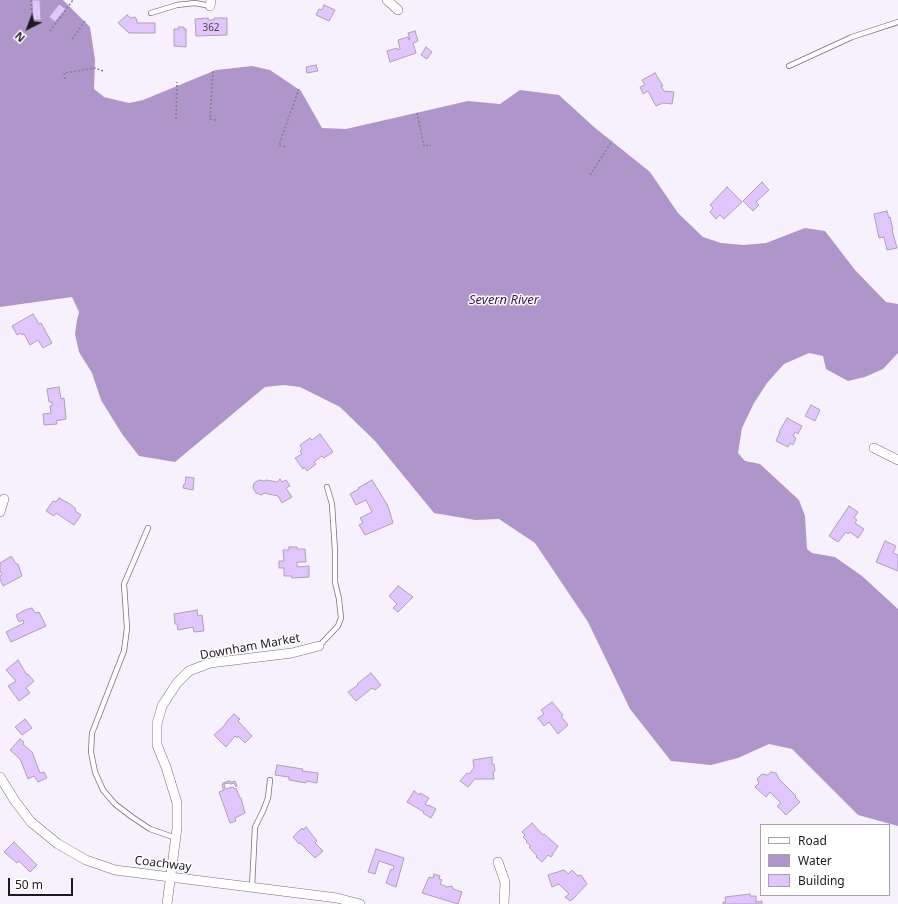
<!DOCTYPE html>
<html>
<head>
<meta charset="utf-8">
<style>
	body { margin:0 }
	#map { position:relative; width:898px; height:904px; overflow:hidden; background:#f7f1fe; font-family:"Noto Sans",sans-serif }
	canvas { display:block }
	.legend { position:absolute; left:760px; top:824px; width:130px; height:72px; box-sizing:border-box; background:#fff; border:1px solid #a5a3a6; margin:0; padding:5px 7px; list-style:none; font-size:12px; color:#1d1921 }
	.legend li { display:flex; align-items:center; gap:8px; height:20px }
	.legend b { width:20px; border:1px solid #a5a3a6 }
	.north { position:absolute; left:8px; top:8px; width:40px; height:40px; -webkit-text-stroke:3px #fff; paint-order:stroke; rotate:222deg; font-size:11px; font-weight:700; line-height:16px; text-align:center; color:#1d1921 }
	.north::after { content:''; display:block; margin:auto; width:14px; height:18px; background:#1d1921; clip-path:polygon(50% 0,100% 100%,50% 72%,0 100%) }
	.scale { position:absolute; left:8px; top:878px; width:65px; height:18px; box-sizing:border-box; border:2px solid #1d1921; border-top:0; padding-left:5px; font-size:12px; line-height:14px; white-space:nowrap; color:#1d1921; -webkit-text-stroke:3px #fff; paint-order:stroke }
</style>
</head>
<body>
<div id="map">
<canvas width="898" height="904"></canvas>
<ul class="legend">
<li><b style="height:5px;background:#fff"></b>Road</li>
<li><b style="height:11px;background:#af96ca"></b>Water</li>
<li><b style="height:11px;background:#e0c6fc"></b>Building</li>
</ul>
<div class="north">N</div>
<div class="scale">50 m</div>
</div>
<script>
const context = document.querySelector('canvas').getContext('2d');
context.lineJoin = 'round';
function paint(path, color) {
  context.fillStyle = color;
  context.fill(path, 'evenodd');
}
function shape(rows) {
  const path = new Path2D();
  for (const r of rows) {
    path.moveTo(r[0], r[1]);
    for (let i = 2; i < r.length; i += 2) path.lineTo(r[i], r[i + 1]);
  }
  return path;
}
function trace(path, color, width, dash) {
  context.strokeStyle = color;
  context.lineWidth = width;
  context.lineCap = dash ? 'butt' : 'round';
  context.setLineDash(dash || []);
  context.stroke(path);
}
function label(font, color, halo, rows, align = 'center') {
  context.font = font + ' "Noto Sans",sans-serif';
  context.lineWidth = 3;
  context.setLineDash([]);
  context.textBaseline = 'middle';
  context.strokeStyle = halo;
  context.fillStyle = color;
  for (const [text, x, y, turn = 0] of rows) {
    context.save();
    context.translate(x, y);
    context.rotate((+turn || 0) * Math.PI / 180);
    context.textAlign = isNaN(turn) ? turn : align;
    if (halo) context.strokeText(text, 0, 0);
    context.fillText(text, 0, 0);
    context.restore();
  }
}
paint(shape([
	[0,0,63,0,90,27,95,60,94,89,104,97,129,103,143,100,216,70,252,66,270,70,301,91,322,128,346,129,468,101,500,104,520,90,559,95,594,127,650,172,678,213,703,237,721,243,744,245,766,243,805,228,825,231,855,270,886,302,898,304,898,353,883,369,865,377,848,381,826,369,823,356,809,353,784,364,767,383,754,403,742,428,738,453,745,461,760,464,799,500,805,516,807,549,812,553,835,557,862,576,898,609,898,826,858,815,792,749,769,744,738,758,711,765,671,761,630,709,588,622,535,543,499,519,475,520,434,513,375,441,340,407,300,387,284,385,265,387,175,462,139,456,122,434,101,400,92,373,79,352,75,334,77,320,79,312,72,297,0,307]
]), '#af96ca');
const building = shape([
	[32,0,40,0,41,20,33,20,32,0],
	[59,4,66,9,55,22,49,17,59,4],
	[324,5,335,10,329,21,316,15,319,9,322,10,324,5],
	[127,15,131,18,135,17,137,20,137,23,155,23,155,33,129,33,118,23,127,15],
	[208,18,208,20,214,20,214,18,227,18,227,35,196,36,195,19,208,18],
	[179,27,184,27,184,29,186,29,186,47,174,46,174,29,179,29,179,27],
	[415,31,418,41,413,43,416,53,390,62,387,51,397,48,398,50,400,49,398,40,408,37,409,40,410,39,408,33,415,31],
	[426,47,432,52,427,59,421,55,426,47],
	[316,65,318,71,307,73,306,67,316,65],
	[655,73,663,86,661,86,664,91,674,92,672,104,663,103,656,106,648,91,643,94,640,87,645,85,642,80,655,73],
	[762,182,769,190,756,202,759,205,753,211,743,201,762,182],
	[727,187,742,202,724,219,720,215,716,219,710,212,713,208,710,205,727,187],
	[887,211,889,218,890,217,893,230,892,230,897,248,887,250,884,237,879,238,874,214,887,211],
	[33,314,39,324,41,323,52,343,43,348,38,340,30,345,24,334,22,335,21,333,17,335,12,326,33,314],
	[59,387,61,399,64,398,66,419,56,421,57,424,44,425,43,414,51,413,50,406,52,406,52,402,49,402,47,389,59,387],
	[811,405,820,410,815,421,805,416,811,405],
	[787,418,802,426,798,434,795,432,793,436,796,438,793,445,790,443,788,447,776,441,780,432,779,432,787,418],
	[320,434,333,452,324,458,322,456,314,462,316,464,307,471,304,467,303,469,295,458,302,454,300,451,302,449,300,445,310,438,312,440,320,434],
	[186,477,194,478,193,490,183,488,184,484,185,484,186,477],
	[280,479,282,482,286,480,290,486,286,488,292,497,282,503,278,496,264,493,262,495,256,493,253,488,254,483,259,480,264,481,266,480,277,482,280,479],
	[372,480,388,506,393,523,365,535,359,525,363,523,360,518,372,512,366,500,356,505,350,494,359,489,358,488,372,480],
	[59,498,70,504,76,509,75,511,81,515,74,525,56,513,54,516,46,511,53,501,56,502,59,498],
	[849,506,858,512,854,518,857,520,855,523,864,529,858,538,850,532,848,534,846,532,838,542,829,536,849,506],
	[885,541,896,546,893,553,898,555,898,571,876,562,885,541],
	[289,547,297,547,297,549,305,549,306,562,297,562,297,567,309,566,309,577,292,578,291,576,284,576,284,568,279,568,279,561,284,561,283,550,289,550,289,547],
	[10,557,12,557,16,564,18,564,22,576,3,586,0,579,0,576,2,575,0,571,0,563,10,557],
	[398,586,413,597,398,612,393,608,397,604,389,596,398,586],
	[32,608,35,613,39,612,46,626,11,642,6,632,24,623,23,620,19,622,16,615,25,610,32,608],
	[197,610,198,616,202,615,204,631,194,632,193,627,178,630,177,624,175,624,174,614,197,610],
	[18,660,27,675,28,674,34,681,26,688,30,693,19,701,8,686,16,681,6,670,18,660],
	[371,673,381,685,375,690,372,688,356,701,348,692,358,685,357,684,371,673],
	[552,702,563,715,561,716,568,725,558,734,549,722,544,726,538,718,544,714,541,710,552,702],
	[234,714,240,719,238,721,252,736,245,743,238,736,237,738,235,736,226,747,214,735,224,726,228,720,234,714],
	[25,719,32,728,22,735,15,727,25,719],
	[20,739,24,742,23,744,32,752,40,773,44,772,47,778,38,782,34,776,28,779,20,759,10,750,20,739],
	[492,757,492,764,494,764,495,771,493,772,494,779,475,779,468,787,460,781,467,773,469,774,474,768,473,760,492,757],
	[277,765,303,769,302,771,318,773,317,783,307,781,306,783,289,780,289,777,275,775,277,765],
	[771,772,776,773,779,779,796,796,795,797,800,802,786,815,777,806,781,803,770,792,766,797,755,787,759,783,757,779,762,774,768,775,771,772],
	[229,781,231,782,235,781,237,786,236,787,234,783,231,784,229,783,224,784,225,789,233,787,235,789,236,788,240,798,241,798,245,813,235,818,236,821,230,823,219,792,224,790,222,786,223,783,229,781],
	[414,791,419,795,420,793,429,798,425,804,428,806,429,805,436,809,431,818,423,813,424,812,407,802,414,791],
	[532,823,543,835,544,834,558,846,551,857,548,855,542,862,536,857,537,856,529,847,531,846,526,842,527,841,523,837,525,835,522,832,532,823],
	[306,827,317,841,315,843,323,851,315,858,300,843,299,844,293,837,302,828,303,830,306,827],
	[14,842,37,865,30,872,19,861,17,863,4,852,14,842],
	[376,849,404,858,396,887,386,883,391,869,393,870,394,866,379,861,375,874,368,872,376,849],
	[564,870,568,874,572,870,578,876,581,875,587,884,573,899,570,901,565,897,569,894,559,884,552,887,548,875,564,870],
	[434,874,440,876,439,879,442,880,440,884,447,887,452,886,453,889,462,892,458,904,422,893,429,877,433,878,434,874],
	[750,894,750,896,756,896,756,902,762,901,762,904,723,904,723,902,726,902,725,897,750,894]
]);
paint(building, '#e0c6fc');
trace(building, '#aba1b6', 1);
const service = shape([
	[151,13,177,5,195,3,210,6],
	[789,66,852,37,898,22],
	[148,528,124,584,127,628,124,651,92,733,91,752,95,772,103,790,115,804,132,817,150,829,176,838],
	[319,646,338,626,341,618,339,599,335,582,335,551,332,504,327,487],
	[252,887,255,827,263,811,268,798,270,780]
]);
const minor = shape([
	[387,0,398,10],
	[210,6,211,0],
	[874,448,898,460],
	[0,512,4,499],
	[0,777,15,801,31,822,58,844,86,860,115,870,337,898,360,904],
	[498,862,505,882,504,904],
	[167,904,177,828,177,803,166,767,157,745,157,724,162,706,177,683,189,671,210,663,292,653,319,646]
]);
trace(service, '#786e82', 6);
trace(minor, '#786e82', 10);
trace(shape([
	[31,0,32,17],
	[50,31,73,0],
	[72,39,86,20],
	[213,71,210,119,216,120],
	[65,79,64,73,95,68,103,71],
	[417,113,424,146,431,145],
	[176,119,177,82],
	[285,147,279,145,299,89],
	[590,175,612,141]
]), '#827d87', 1.5, [2, 2]);
trace(service, '#fff', 4.5);
trace(minor, '#fff', 9);
label('10px', '#4e4458', null, [
	["362",211,28]
]);
label('12px', '#1d1921', '#fff', [
	["Downham Market",250,647,-10],
	["Coachway",163,864,7]
]);
label('italic 13px', '#391553', '#fff', [
	["Severn River",504,300]
]);
</script>
</body>
</html>
